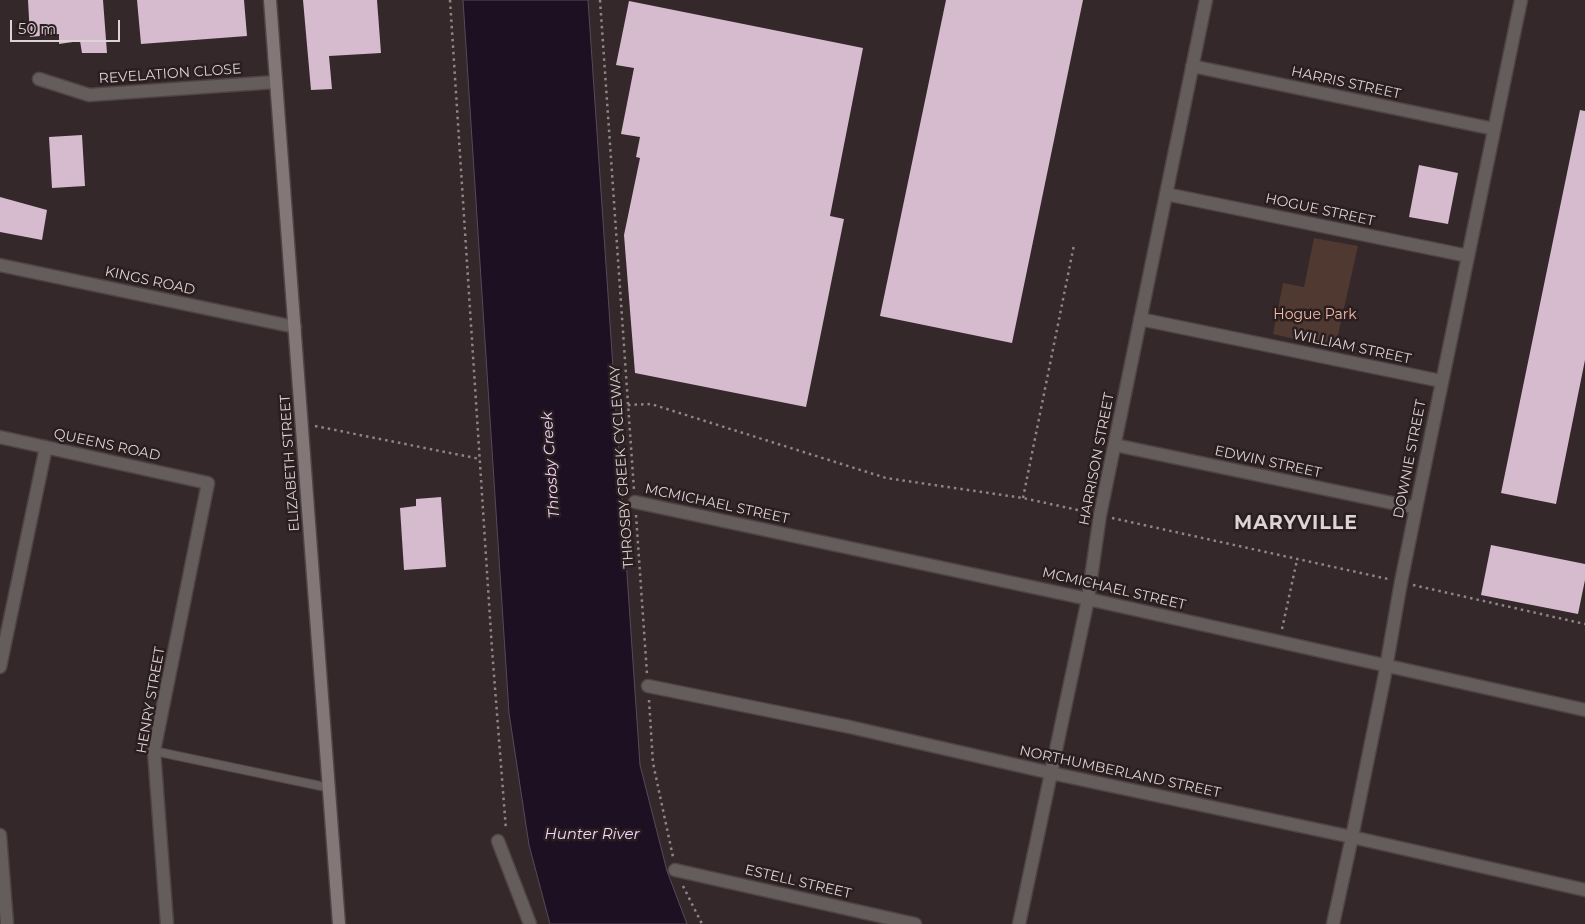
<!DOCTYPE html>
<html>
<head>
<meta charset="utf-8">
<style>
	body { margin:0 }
	#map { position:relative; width:1585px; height:924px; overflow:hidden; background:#34282b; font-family:Montserrat,sans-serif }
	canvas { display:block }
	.scale { position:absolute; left:10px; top:20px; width:110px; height:22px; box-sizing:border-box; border:2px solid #dcd3d5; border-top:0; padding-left:6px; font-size:15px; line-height:18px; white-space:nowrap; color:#dcd3d5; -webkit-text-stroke:4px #2a1e21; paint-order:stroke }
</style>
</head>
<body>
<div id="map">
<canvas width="1585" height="924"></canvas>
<div class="scale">50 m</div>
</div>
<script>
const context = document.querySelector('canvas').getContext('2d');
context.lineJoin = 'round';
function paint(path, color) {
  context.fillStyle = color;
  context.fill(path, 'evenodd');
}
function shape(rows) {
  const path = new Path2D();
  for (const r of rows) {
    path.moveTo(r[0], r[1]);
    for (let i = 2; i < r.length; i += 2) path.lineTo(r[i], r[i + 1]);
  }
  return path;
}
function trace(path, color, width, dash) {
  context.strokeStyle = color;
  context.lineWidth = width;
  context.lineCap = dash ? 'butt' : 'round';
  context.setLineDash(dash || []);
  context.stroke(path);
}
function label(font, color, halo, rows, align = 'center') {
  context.font = font + ' Montserrat,sans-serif';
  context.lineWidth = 5;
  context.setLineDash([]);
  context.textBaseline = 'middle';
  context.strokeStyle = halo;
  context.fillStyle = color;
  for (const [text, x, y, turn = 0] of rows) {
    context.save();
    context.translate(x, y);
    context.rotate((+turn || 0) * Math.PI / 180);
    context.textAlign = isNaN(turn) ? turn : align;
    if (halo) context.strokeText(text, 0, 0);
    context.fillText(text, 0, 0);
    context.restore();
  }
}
paint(shape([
	[1314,238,1358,246,1335,348,1273,334,1283,283,1304,287]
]), '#4f3930');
const water = shape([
	[463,0,588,0,640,765,667,871,687,924,550,924,529,845,509,713,463,0]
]);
paint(water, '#1e1023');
trace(water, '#574a58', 1);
paint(shape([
	[28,0,103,0,107,53,82,53,80,41,59,44,59,34,30,37],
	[137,0,244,0,247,36,141,44],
	[303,0,377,0,381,53,329,56,332,89,311,90],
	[946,0,1083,0,1012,343,880,316],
	[629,1,863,48,830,216,844,219,806,407,635,373,624,235,640,158,636,157,640,137,621,134,634,68,616,65],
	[1580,110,1585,111,1585,360,1556,504,1501,493],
	[82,135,85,186,52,188,49,137],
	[1419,165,1458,173,1448,224,1409,217],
	[0,197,47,210,42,240,0,232],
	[441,497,446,567,404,570,400,508,416,506,416,499],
	[1491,545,1585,564,1585,580,1578,614,1481,595]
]), '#d6bacd');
const service = shape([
	[154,751,330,788]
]);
const minor = shape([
	[1192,66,1494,129],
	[39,79,89,95,276,82],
	[1166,194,1468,256],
	[0,265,295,327],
	[1140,319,1441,381],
	[0,437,208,483,154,751,167,924],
	[1115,445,1416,508],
	[635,502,1088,599,1585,710],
	[0,667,46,447],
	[648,686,850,727,1051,773,1352,837,1585,890],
	[0,835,7,924],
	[498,841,530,924],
	[675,870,915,924],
	[1019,924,1088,599,1100,515,1206,0],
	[1333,924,1352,837,1384,679,1401,582,1416,508,1521,0]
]);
const secondary = shape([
	[270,0,339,924]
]);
trace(service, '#4f4346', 10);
trace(minor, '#4f4346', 15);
trace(secondary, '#4f4346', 15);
trace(shape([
	[450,0,492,649,506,830],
	[600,0,634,490],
	[628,405,651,404,886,478,1023,498,1087,512],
	[315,426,480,459],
	[1023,498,1074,245],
	[636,515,647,674],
	[1112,518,1388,579],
	[1413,585,1585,624],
	[1282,629,1297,560],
	[649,700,653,763,673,857],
	[683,886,702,924]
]), '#8f8587', 2.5, [2.5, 4]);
trace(service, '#645d5c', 8);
trace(minor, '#645d5c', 12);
trace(secondary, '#837877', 12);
label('14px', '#dcd3d5', '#2a1e21', [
	["REVELATION CLOSE",170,74,-4],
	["HARRIS STREET",1346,83,12],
	["HOGUE STREET",1320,210,12],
	["KINGS ROAD",150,281,12],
	["WILLIAM STREET",1352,347,12],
	["QUEENS ROAD",107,445,12],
	["HARRISON STREET",1097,459,-79],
	["DOWNIE STREET",1410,459,-79],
	["EDWIN STREET",1268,462,12],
	["ELIZABETH STREET",290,463,-94],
	["THROSBY CREEK CYCLEWAY",622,467,-94],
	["MCMICHAEL STREET",717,504,12],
	["MCMICHAEL STREET",1114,589,13],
	["HENRY STREET",151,700,-80],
	["NORTHUMBERLAND STREET",1120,772,12],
	["ESTELL STREET",798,882,13]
]);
label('14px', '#f3bca5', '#2a1e21', [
	["Hogue Park",1315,315]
]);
label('italic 15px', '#f2d7fb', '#2a1e21', [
	["Throsby Creek",551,465,-94],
	["Hunter River",592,835]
]);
context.letterSpacing = '1px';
label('bold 19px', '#dcd3d5', '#2a1e21', [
	["MARYVILLE",1296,523]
]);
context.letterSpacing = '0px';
</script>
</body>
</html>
